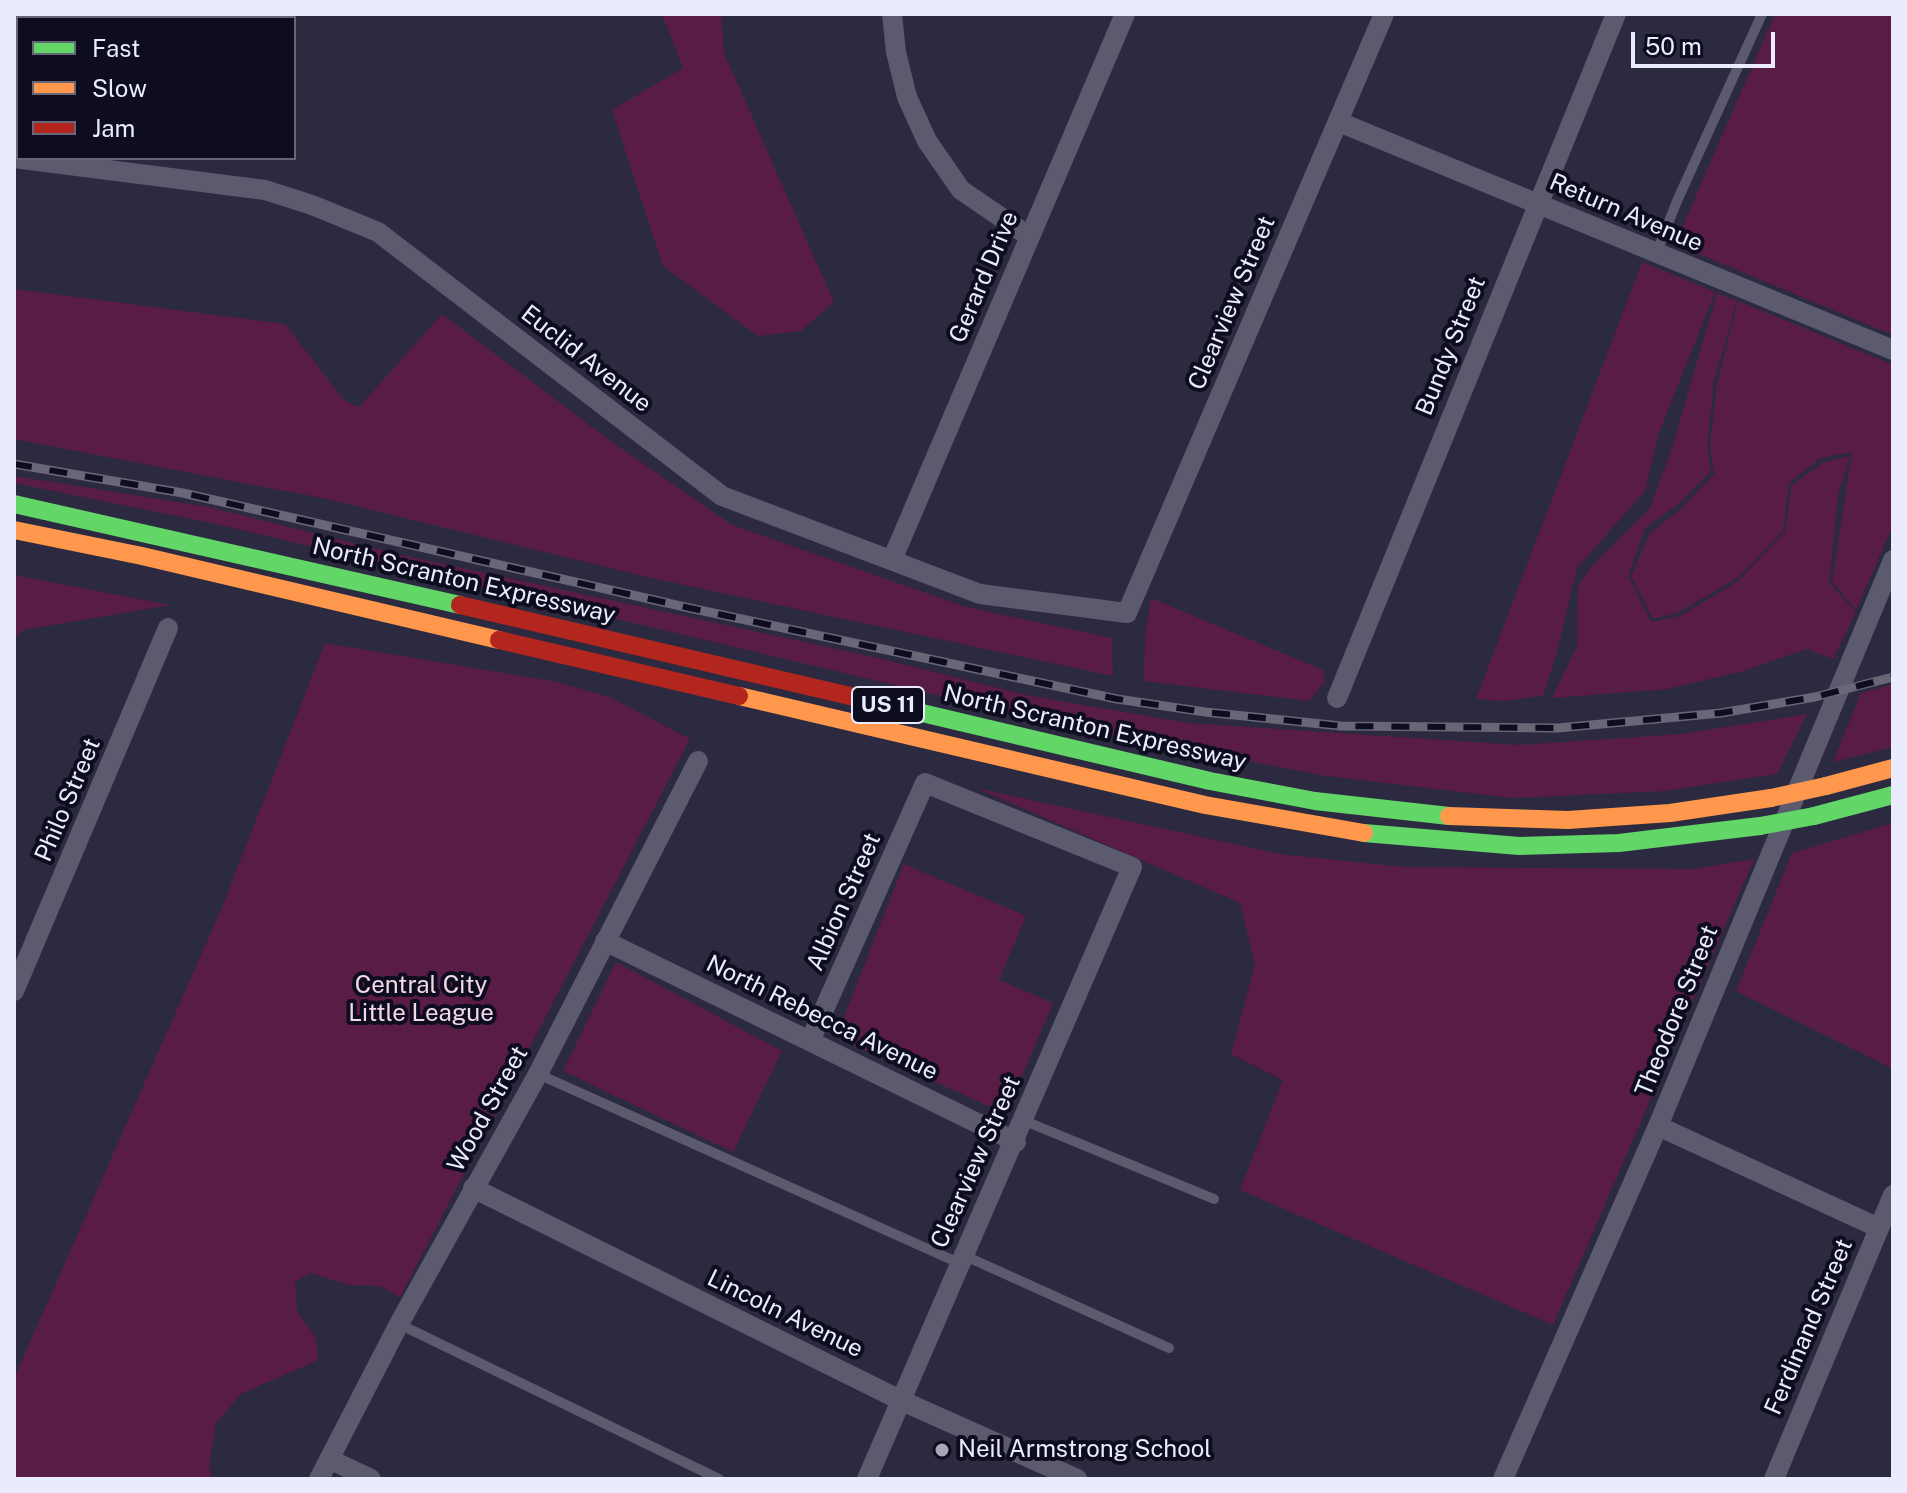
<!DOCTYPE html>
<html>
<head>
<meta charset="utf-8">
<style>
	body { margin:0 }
	#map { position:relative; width:1907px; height:1493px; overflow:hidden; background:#2c2a40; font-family:"Public Sans",sans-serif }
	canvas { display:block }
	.frame { position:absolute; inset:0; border:16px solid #eaebfc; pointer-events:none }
	.legend { position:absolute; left:16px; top:16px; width:280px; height:144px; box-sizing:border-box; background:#0e0d20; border:2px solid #666678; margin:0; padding:10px 14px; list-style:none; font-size:24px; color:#eaebfc }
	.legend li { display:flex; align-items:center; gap:16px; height:40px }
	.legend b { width:40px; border:2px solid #666678 }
	.scale { position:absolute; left:1631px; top:32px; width:144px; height:36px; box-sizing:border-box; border:4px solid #eaebfc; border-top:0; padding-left:10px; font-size:24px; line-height:28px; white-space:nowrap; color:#eaebfc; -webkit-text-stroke:6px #0e0d20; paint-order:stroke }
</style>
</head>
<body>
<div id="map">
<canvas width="1907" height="1493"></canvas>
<div class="frame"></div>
<ul class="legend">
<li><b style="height:10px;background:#63d668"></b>Fast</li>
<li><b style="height:10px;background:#ff974d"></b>Slow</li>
<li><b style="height:10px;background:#b3261e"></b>Jam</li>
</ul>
<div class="scale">50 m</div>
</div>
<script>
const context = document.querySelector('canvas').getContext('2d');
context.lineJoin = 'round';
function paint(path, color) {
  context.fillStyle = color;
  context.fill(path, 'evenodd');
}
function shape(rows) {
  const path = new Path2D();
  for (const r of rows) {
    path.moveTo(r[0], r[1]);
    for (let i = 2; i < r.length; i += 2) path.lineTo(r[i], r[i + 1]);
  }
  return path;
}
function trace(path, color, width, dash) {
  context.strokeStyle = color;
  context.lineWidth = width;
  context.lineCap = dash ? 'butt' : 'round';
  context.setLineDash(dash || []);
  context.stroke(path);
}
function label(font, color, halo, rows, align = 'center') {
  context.font = font + ' "Public Sans",sans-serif';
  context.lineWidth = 8;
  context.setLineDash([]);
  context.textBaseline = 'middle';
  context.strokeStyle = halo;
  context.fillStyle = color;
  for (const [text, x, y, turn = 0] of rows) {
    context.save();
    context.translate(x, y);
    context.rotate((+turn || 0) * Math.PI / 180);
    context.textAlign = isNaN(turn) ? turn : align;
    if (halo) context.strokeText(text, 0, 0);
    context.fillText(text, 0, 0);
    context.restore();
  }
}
paint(shape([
	[662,14,721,14,724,53,834,302,801,331,758,336,663,266,612,110,683,68],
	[1775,14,1893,14,1893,335,1675,244],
	[1642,262,1715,292,1658,435,1645,491,1577,568,1557,652,1543,696,1503,701,1476,699],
	[14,289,285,324,344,400,359,407,442,314,616,445,732,525,966,607,1112,638,1113,676,651,578,327,499,14,439],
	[1717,293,1737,301,1714,381,1707,446,1711,471,1680,503,1645,528,1628,576,1651,622,1680,616,1738,581,1785,532,1792,485,1824,462,1850,456,1838,496,1829,583,1856,612,1833,659,1807,649,1743,671,1668,689,1552,698,1577,646,1578,586,1592,566,1650,508,1672,448],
	[1738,301,1893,365,1893,525,1856,610,1832,582,1852,452,1820,458,1789,483,1783,531,1739,577,1679,612,1653,619,1631,576,1650,533,1682,508,1714,474,1710,446,1717,385],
	[14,476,209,507,397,554,874,657,1026,695,1188,723,1518,745,1682,734,1807,714,1777,774,1664,791,1513,798,1326,776,1059,724,212,523,14,483],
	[14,575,170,605,23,630,14,638],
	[1151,598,1323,670,1325,681,1309,701,1144,681,1145,635],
	[325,643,552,681,610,697,690,739,400,1297,380,1286,349,1285,310,1273,295,1282,297,1311,316,1338,318,1360,241,1394,216,1423,209,1467,212,1479,14,1479,14,1378,221,910],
	[1893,684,1893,747,1833,762,1861,693],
	[976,788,1280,854,1403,867,1694,869,1754,859,1553,1325,1240,1190,1283,1080,1231,1054,1255,964,1240,903],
	[1893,823,1893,1069,1736,991,1792,853],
	[904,864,1026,916,999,980,1053,1003,1006,1114,836,1037],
	[616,962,782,1051,733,1152,563,1071]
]), '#581c47');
trace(shape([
	[1656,254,1677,201,1762,14],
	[538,1074,959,1263],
	[1025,1121,1214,1199],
	[963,1255,1169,1348],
	[399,1324,719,1479]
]), '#5b5a6e', 10);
trace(shape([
	[892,14,896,52,907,97,927,141,961,190,1030,237],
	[188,18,189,14],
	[1339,122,1893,350],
	[14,158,265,190,312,205,378,232,722,496,980,594,1127,613,1384,14],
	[892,560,1125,14],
	[1337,698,1616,14],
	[605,941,1016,1142],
	[14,991,168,628],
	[810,1041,925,783,1132,867,867,1479],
	[1658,1126,1879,1228],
	[473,1188,900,1400,1077,1479],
	[329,1459,371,1479],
	[319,1479,399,1324,538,1074,698,761],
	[1503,1479,1658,1126,1893,560],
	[1774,1479,1893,1195]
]), '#5b5a6e', 20);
trace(shape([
	[14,504,460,605],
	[867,700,1210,781,1315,801,1449,816],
	[1814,816,1893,795],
	[1364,833,1519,846,1619,843,1760,826]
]), '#63d668', 18);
trace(shape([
	[14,530,142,556,499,640],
	[739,696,1205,805,1364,833],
	[1826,786,1893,768],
	[1449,816,1568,820,1670,813,1771,798]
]), '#ff974d', 18);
trace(shape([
	[460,605,867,700],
	[499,640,739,696]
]), '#b3261e', 18);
const rail = shape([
	[14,464,183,493,685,607,1117,699,1205,712,1341,726,1558,728,1721,713,1815,697,1893,677]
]);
trace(rail, '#686677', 9);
trace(rail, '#0e0d20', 6, [18]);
trace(shape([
	[1760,826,1814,816]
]), '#63d668', 18);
trace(shape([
	[1771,798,1826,786]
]), '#ff974d', 18);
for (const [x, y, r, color] of [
	[942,1450,8,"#a8a7ba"]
]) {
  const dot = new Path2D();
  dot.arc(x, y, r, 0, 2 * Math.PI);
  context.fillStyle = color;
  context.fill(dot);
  trace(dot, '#0e0d20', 3);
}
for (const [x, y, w] of [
	[888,705,72]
]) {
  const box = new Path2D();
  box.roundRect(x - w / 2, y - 18, w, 36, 6);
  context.fillStyle = '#0e0d20';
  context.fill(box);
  trace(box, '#eaebfc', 2);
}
label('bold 22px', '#eaebfc', null, [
	["US 11",888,705]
]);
label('24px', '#eaebfc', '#0e0d20', [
	["Return Avenue",1626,213,23],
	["Gerard Drive",984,277,-67],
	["Clearview Street",1232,303,-67],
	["Bundy Street",1451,346,-68],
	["Euclid Avenue",586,359,38],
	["North Scranton Expressway",464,581,13],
	["North Scranton Expressway",1095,728,13],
	["Philo Street",68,800,-67],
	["Albion Street",844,902,-66],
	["Theodore Street",1677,1011,-68],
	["North Rebecca Avenue",822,1018,26],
	["Wood Street",488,1109,-61],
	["Clearview Street",976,1162,-66],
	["Lincoln Avenue",785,1314,26],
	["Ferdinand Street",1809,1327,-67]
]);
label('24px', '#f3d8e7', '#0e0d20', [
	["Central City",421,986],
	["Little League",421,1014]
]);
label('24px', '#eaebfc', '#0e0d20', [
	["Neil Armstrong School",958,1450]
], 'left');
</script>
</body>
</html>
